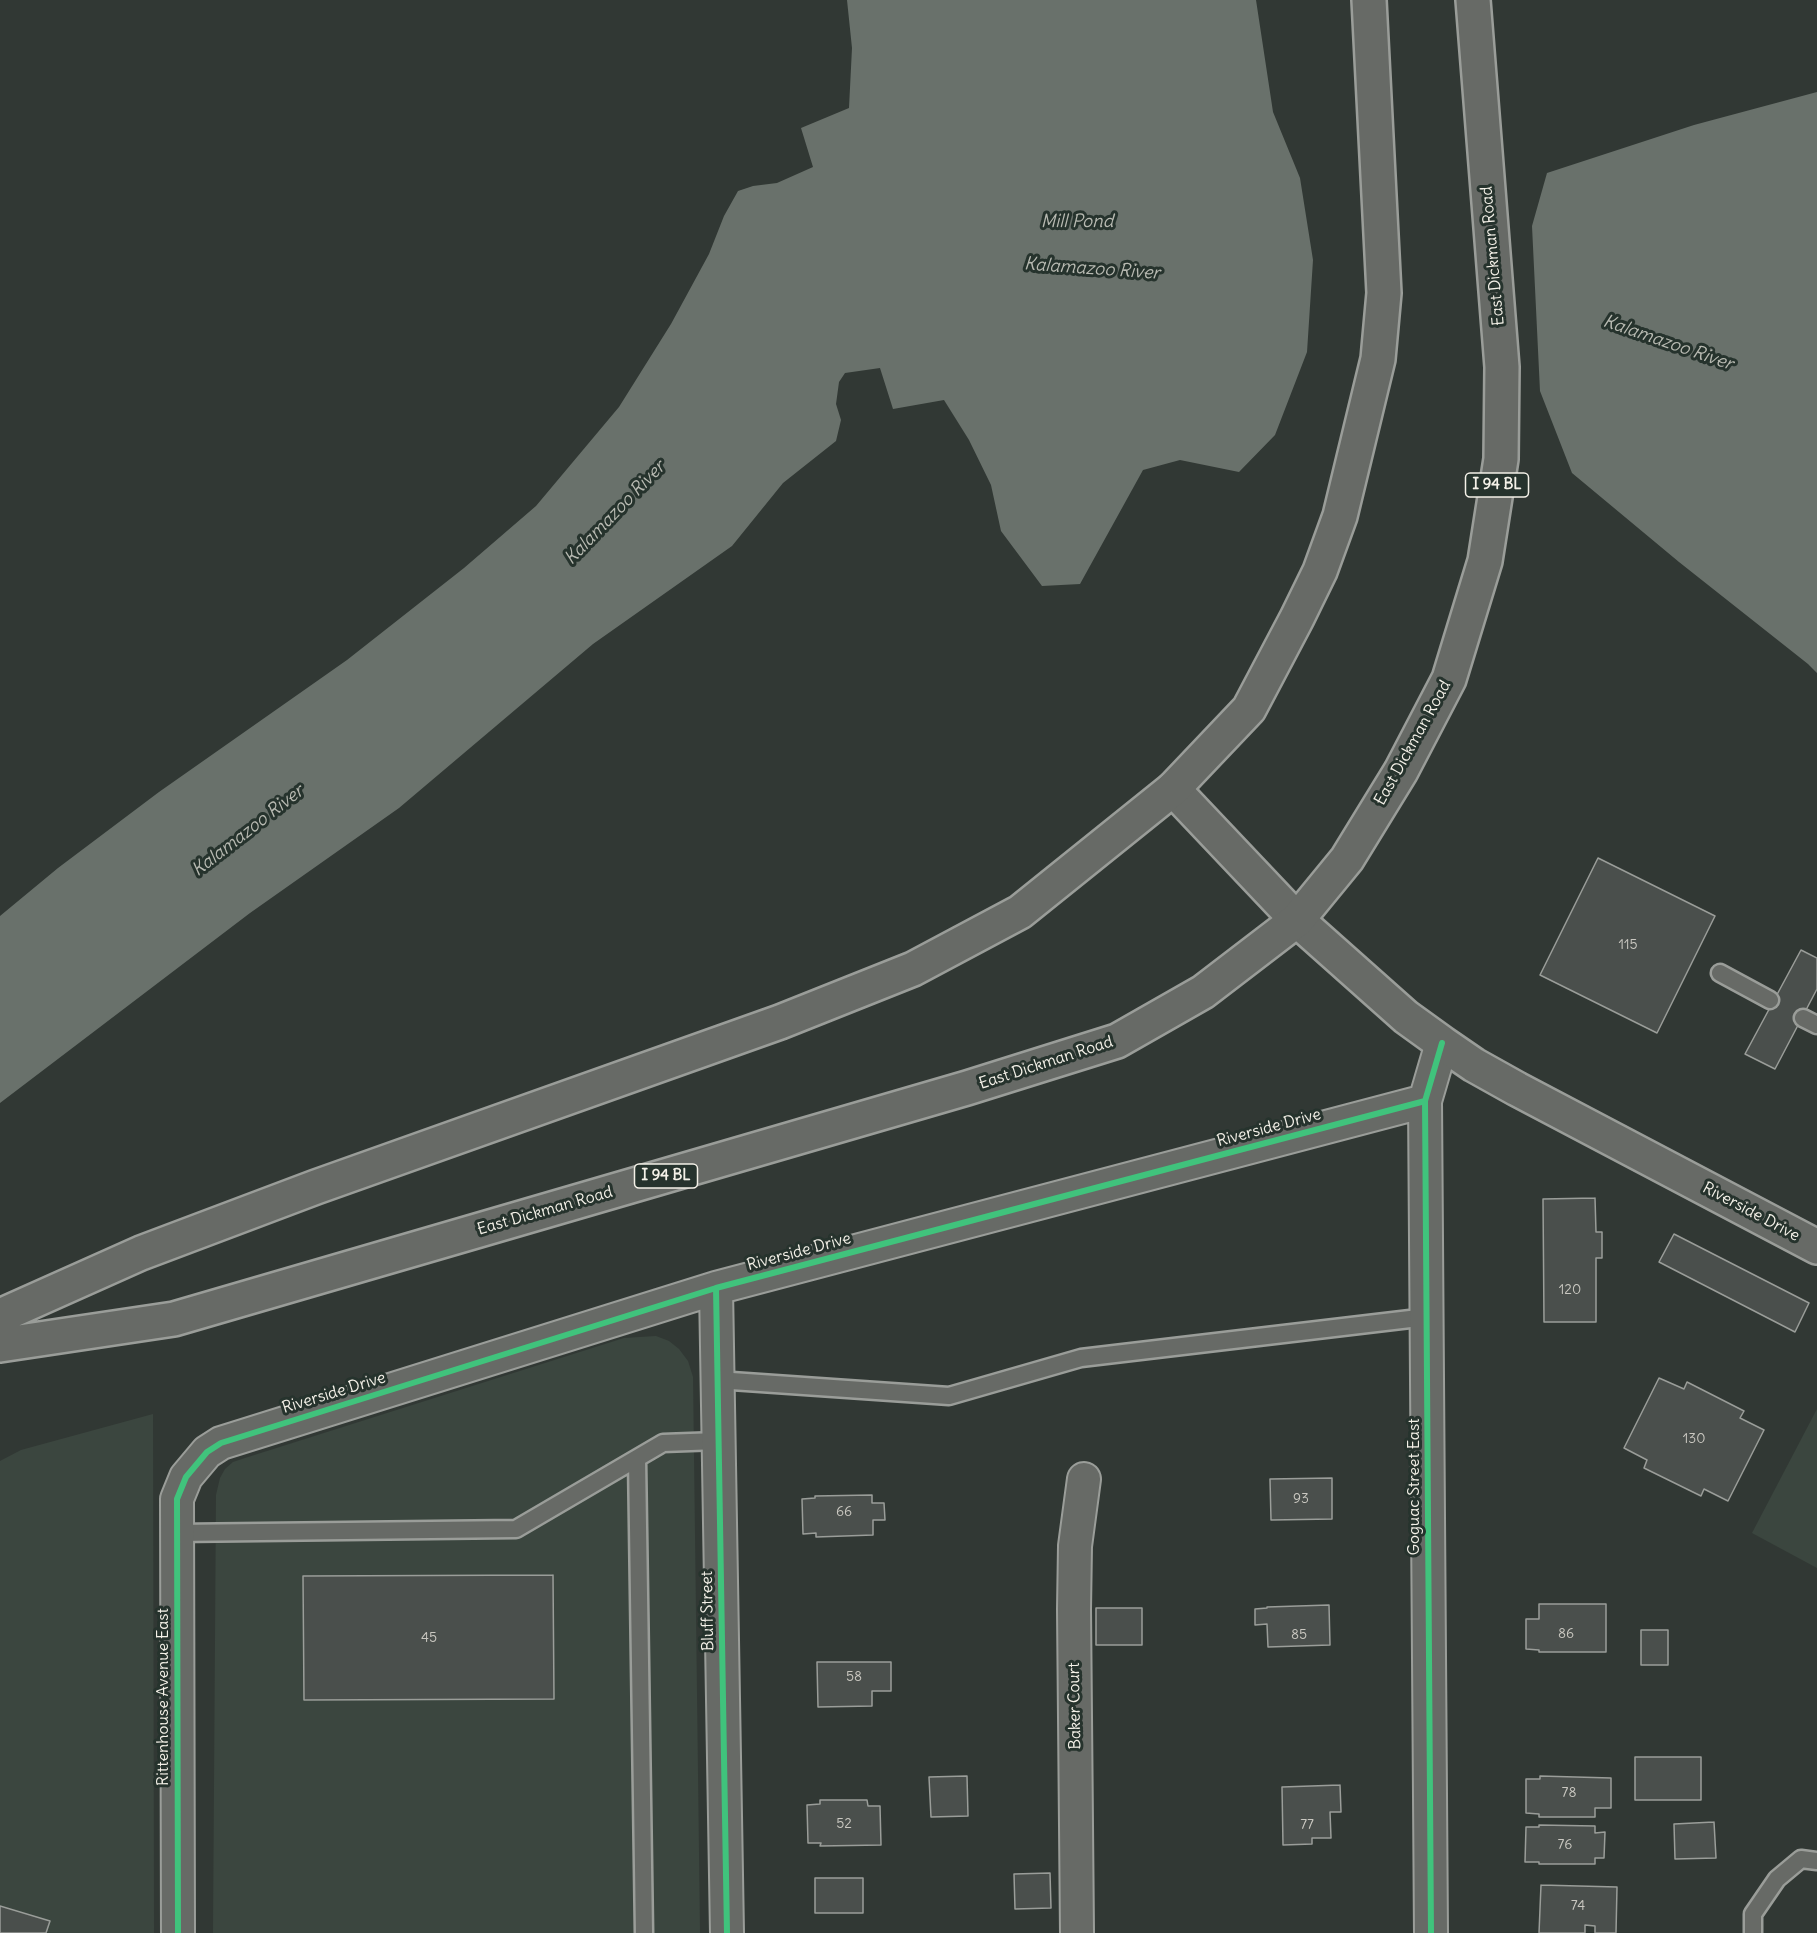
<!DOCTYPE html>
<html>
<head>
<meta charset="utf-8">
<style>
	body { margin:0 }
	canvas { display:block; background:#313834 }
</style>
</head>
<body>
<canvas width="1817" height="1933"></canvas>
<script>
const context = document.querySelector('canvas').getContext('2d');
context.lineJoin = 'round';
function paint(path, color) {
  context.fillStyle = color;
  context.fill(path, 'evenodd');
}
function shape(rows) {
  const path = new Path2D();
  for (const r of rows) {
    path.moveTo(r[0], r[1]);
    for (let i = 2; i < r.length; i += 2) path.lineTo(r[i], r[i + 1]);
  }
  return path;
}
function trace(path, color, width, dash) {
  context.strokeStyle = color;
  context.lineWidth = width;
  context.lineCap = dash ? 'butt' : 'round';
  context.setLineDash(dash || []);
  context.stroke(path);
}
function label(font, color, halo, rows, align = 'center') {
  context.font = font + ' Delius,sans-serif';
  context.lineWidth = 6;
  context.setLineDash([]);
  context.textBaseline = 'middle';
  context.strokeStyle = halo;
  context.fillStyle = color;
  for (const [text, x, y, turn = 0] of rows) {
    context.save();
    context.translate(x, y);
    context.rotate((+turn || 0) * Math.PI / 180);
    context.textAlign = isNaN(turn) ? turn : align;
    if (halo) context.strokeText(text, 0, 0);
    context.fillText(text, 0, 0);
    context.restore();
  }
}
paint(shape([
	[656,1336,669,1341,679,1349,688,1361,693,1377,700,1933,213,1933,216,1495,220,1478,225,1469,233,1462,245,1458,624,1338],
	[1817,1409,1817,1568,1752,1533],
	[153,1414,154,1933,0,1933,0,1461,21,1450]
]), '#3b463f');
paint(shape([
	[847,0,1256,0,1273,112,1300,178,1313,260,1307,352,1275,435,1239,472,1180,460,1143,470,1080,584,1042,586,1001,531,991,485,969,440,944,400,893,409,880,368,845,373,839,382,836,404,841,420,836,441,783,483,732,546,593,644,399,808,250,913,0,1103,0,916,58,868,159,792,347,660,464,568,536,506,619,407,671,324,709,254,724,216,738,191,753,186,777,183,813,167,801,128,849,108,852,48],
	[1817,92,1817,673,1808,664,1679,562,1572,473,1540,391,1532,226,1547,173,1694,125]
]), '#69716b');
const building = shape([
	[1598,858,1715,916,1657,1033,1540,975,1598,858],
	[1801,950,1817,958,1817,989,1775,1069,1745,1054,1801,950],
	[1595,1198,1596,1232,1602,1232,1602,1258,1596,1258,1596,1322,1544,1322,1543,1199,1595,1198],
	[1674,1234,1809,1303,1795,1332,1659,1262,1674,1234],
	[1659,1378,1684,1389,1687,1382,1744,1411,1740,1418,1764,1430,1728,1501,1704,1489,1701,1496,1644,1468,1647,1460,1624,1448,1659,1378],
	[1332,1478,1332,1519,1271,1520,1270,1479,1332,1478],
	[872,1495,872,1503,884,1503,885,1520,873,1520,873,1535,816,1537,816,1533,803,1534,802,1499,815,1498,815,1496,872,1495],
	[553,1575,554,1699,304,1700,303,1576,553,1575],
	[1539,1604,1606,1604,1606,1652,1539,1652,1539,1650,1526,1649,1526,1619,1539,1619,1539,1604],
	[1329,1605,1330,1645,1268,1647,1267,1624,1255,1625,1255,1609,1267,1608,1267,1607,1329,1605],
	[1096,1608,1142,1608,1142,1645,1096,1645,1096,1608],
	[1641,1630,1668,1630,1668,1665,1641,1665,1641,1630],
	[817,1662,891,1662,891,1691,872,1691,872,1706,818,1707,817,1662],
	[1635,1757,1701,1757,1701,1800,1635,1800,1635,1757],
	[967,1776,968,1816,931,1817,929,1777,967,1776],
	[1540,1776,1611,1778,1611,1808,1595,1808,1595,1817,1539,1817,1539,1814,1526,1813,1526,1779,1540,1779,1540,1776],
	[1340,1785,1341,1812,1330,1812,1331,1838,1312,1838,1312,1844,1283,1845,1282,1787,1340,1785],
	[820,1800,867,1800,868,1806,880,1806,881,1845,820,1846,821,1843,808,1843,807,1805,820,1804,820,1800],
	[1714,1822,1716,1858,1675,1859,1674,1824,1714,1822],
	[1539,1825,1595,1826,1595,1833,1605,1832,1604,1858,1595,1858,1595,1864,1539,1864,1539,1862,1525,1862,1526,1827,1539,1827,1539,1825],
	[1050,1873,1051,1908,1015,1909,1014,1874,1050,1873],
	[815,1878,863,1878,863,1913,815,1913,815,1878],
	[1541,1885,1617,1887,1616,1933,1595,1933,1595,1926,1585,1925,1585,1933,1539,1933,1541,1885],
	[0,1906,50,1921,46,1933,0,1933,0,1906]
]);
paint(building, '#4a4f4c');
trace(building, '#9a9d99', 1.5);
const lane = shape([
	[1720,973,1770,1000],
	[1803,1018,1817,1025],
	[717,1380,949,1396,1081,1358,1427,1317],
	[637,1459,644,1933],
	[176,1533,516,1529,663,1443,718,1441],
	[1753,1933,1753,1914,1777,1879,1801,1859,1817,1861]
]);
const street = shape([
	[716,1288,727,1933],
	[178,1933,177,1499,186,1477,207,1452,221,1443,237,1438,716,1288,1425,1101],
	[1077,1933,1074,1609,1075,1546,1084,1479],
	[1431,1933,1425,1101,1442,1043]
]);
const secondary = shape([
	[1173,789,1297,920,1406,1017,1442,1043,1474,1065,1517,1089,1817,1247]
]);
const primary = shape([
	[0,1316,141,1253,316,1187,780,1022,913,969,1020,912,1173,789,1249,709,1297,618,1320,571,1340,516,1378,359,1384,293,1369,0],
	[0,1345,174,1319,967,1088,1117,1041,1203,992,1297,920,1347,859,1401,771,1449,679,1485,561,1501,459,1502,367,1473,0]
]);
trace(lane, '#9a9d99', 21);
trace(street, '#9a9d99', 36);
trace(secondary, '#9a9d99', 38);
trace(primary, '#9a9d99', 38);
trace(lane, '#676a66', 16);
trace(street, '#676a66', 32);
trace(secondary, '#676a66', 33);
trace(primary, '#676a66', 33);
trace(shape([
	[716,1288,727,1933],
	[178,1933,177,1499,186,1477,207,1452,221,1443,237,1438,716,1288,1425,1101],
	[1431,1933,1425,1101,1442,1043]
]), '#40c37c', 6);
label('14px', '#cac8c1', null, [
	["115",1628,945],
	["120",1570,1290],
	["130",1694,1439],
	["93",1301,1499],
	["66",844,1512],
	["86",1566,1634],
	["85",1299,1635],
	["45",429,1638],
	["58",854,1677],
	["78",1569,1793],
	["52",844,1824],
	["77",1307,1825],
	["76",1565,1845],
	["74",1578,1906]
]);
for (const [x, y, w] of [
	[1497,485,63],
	[666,1176,63]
]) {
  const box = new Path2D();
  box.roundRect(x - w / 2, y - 12, w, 24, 4.5);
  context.fillStyle = '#26332d';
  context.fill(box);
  trace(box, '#f4f1e8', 1.5);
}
label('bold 15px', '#f4f1e8', null, [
	["I 94 BL",1497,485],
	["I 94 BL",666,1176]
]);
label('16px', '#f4f1e8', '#26332d', [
	["East Dickman Road",1493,256,-95],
	["East Dickman Road",1413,743,-61],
	["East Dickman Road",1046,1063,-18],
	["Riverside Drive",1269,1128,-15],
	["East Dickman Road",545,1211,-16],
	["Riverside Drive",1751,1212,28],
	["Riverside Drive",799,1252,-15],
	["Riverside Drive",334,1393,-17],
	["Goguac Street East",1414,1487,-90],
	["Bluff Street",708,1611,-91],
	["Rittenhouse Avenue East",163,1697,-90],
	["Baker Court",1075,1706,-91]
]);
label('italic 18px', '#b8bab2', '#26332d', [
	["Mill Pond",1077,222],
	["Kalamazoo River",1092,269,4],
	["Kalamazoo River",1668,343,19],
	["Kalamazoo River",615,513,-46],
	["Kalamazoo River",248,831,-38]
]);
</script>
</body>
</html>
